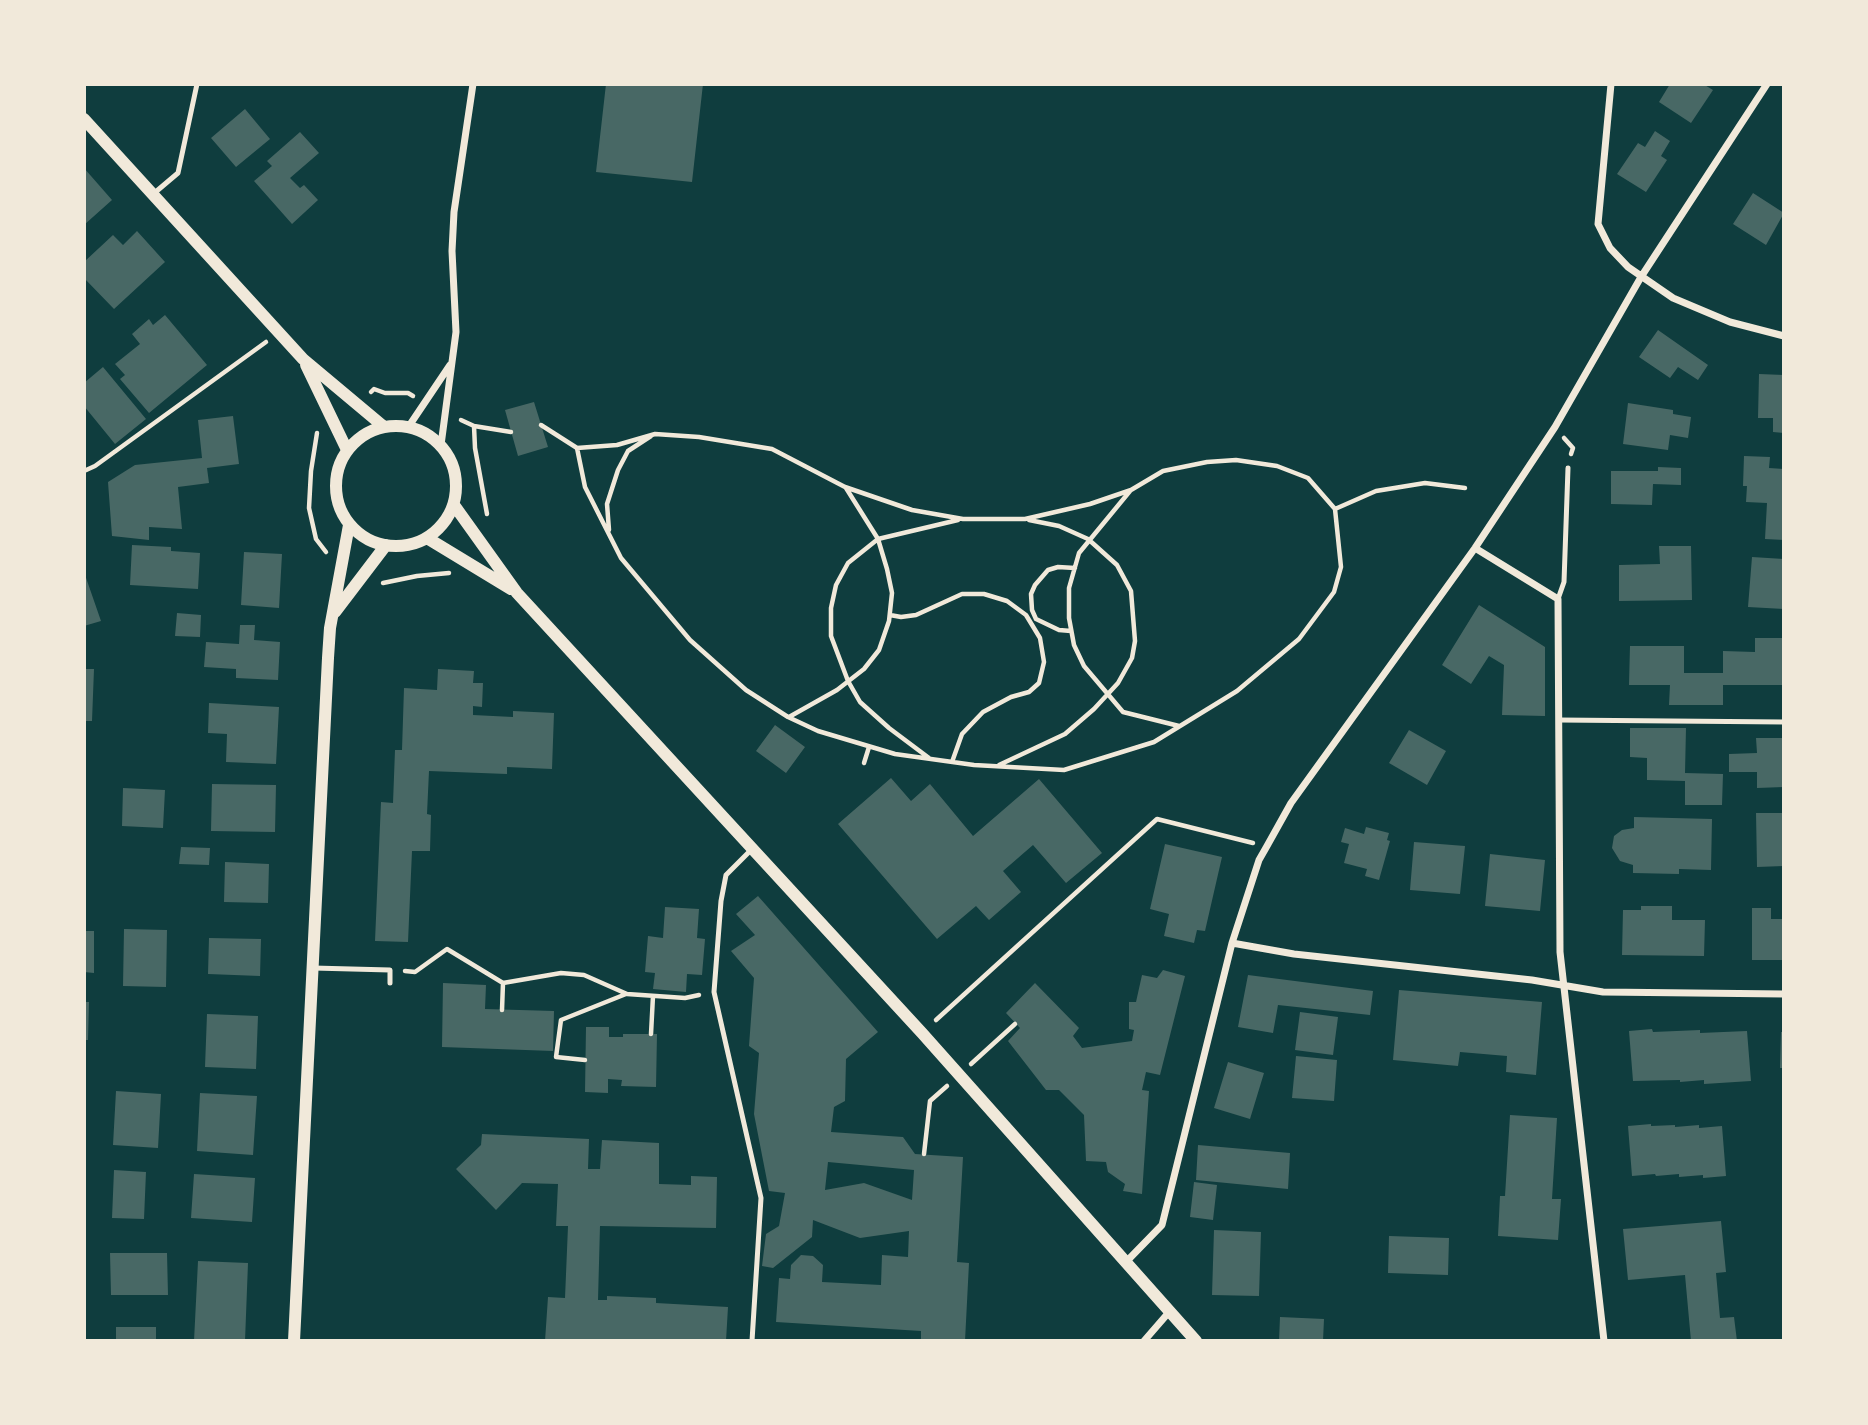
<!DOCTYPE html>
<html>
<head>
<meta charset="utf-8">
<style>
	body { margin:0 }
	#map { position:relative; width:1868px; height:1425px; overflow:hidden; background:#0f3d3e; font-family:"Fira Sans",sans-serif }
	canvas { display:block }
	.frame { position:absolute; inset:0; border:86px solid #f1e9da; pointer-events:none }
</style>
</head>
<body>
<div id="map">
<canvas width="1868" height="1425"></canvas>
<div class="frame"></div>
</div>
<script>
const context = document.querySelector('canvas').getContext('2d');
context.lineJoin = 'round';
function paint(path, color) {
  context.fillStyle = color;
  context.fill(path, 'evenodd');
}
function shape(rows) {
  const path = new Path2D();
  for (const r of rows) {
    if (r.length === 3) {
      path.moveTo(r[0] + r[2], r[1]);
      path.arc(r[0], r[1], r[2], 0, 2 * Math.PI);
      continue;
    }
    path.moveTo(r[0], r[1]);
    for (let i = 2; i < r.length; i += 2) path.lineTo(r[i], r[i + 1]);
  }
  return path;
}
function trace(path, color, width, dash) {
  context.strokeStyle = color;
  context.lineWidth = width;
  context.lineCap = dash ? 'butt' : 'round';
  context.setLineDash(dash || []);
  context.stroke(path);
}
paint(shape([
	[606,84,703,84,692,182,596,172],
	[1670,84,1703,84,1713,90,1691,123,1659,102],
	[245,109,270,139,236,167,211,138],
	[1655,131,1670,141,1661,156,1667,160,1646,192,1617,174,1638,143,1645,147],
	[300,132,319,153,290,178,300,188,304,185,318,200,292,224,254,181,272,166,267,161],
	[84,168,112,200,84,225],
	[1753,193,1784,213,1766,245,1733,224],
	[137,231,165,262,114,309,84,278,84,262,113,235,123,245],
	[165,315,207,365,149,413,120,379,125,375,115,364,140,344,132,334,149,319,153,325],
	[1658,330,1708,365,1698,380,1678,367,1670,378,1639,357],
	[103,367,146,419,115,444,84,406,84,383],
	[1759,374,1784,375,1784,433,1773,432,1773,418,1758,418],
	[534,402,548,447,518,456,505,410],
	[1628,403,1673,410,1673,414,1691,417,1688,438,1670,435,1668,450,1623,444],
	[233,416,239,464,207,468,209,483,178,487,182,529,149,527,149,540,112,536,108,482,135,465,202,458,198,420],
	[1744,456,1770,457,1769,468,1784,469,1784,540,1765,539,1767,503,1746,502,1747,486,1743,486],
	[1658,467,1681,468,1681,485,1653,484,1652,505,1611,504,1611,471,1658,471],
	[132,545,171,547,171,551,200,553,198,589,130,585],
	[1659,546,1691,546,1692,600,1619,601,1619,565,1660,564],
	[244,552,282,554,279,608,241,605],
	[1752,557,1784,559,1784,609,1748,607],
	[84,572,101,621,84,626],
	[1479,605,1545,647,1545,716,1502,715,1504,665,1489,656,1471,684,1442,665],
	[177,613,201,615,200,637,175,636],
	[240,625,255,625,254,640,280,642,278,680,236,678,236,669,204,667,206,642,239,644],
	[1755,638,1784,638,1784,685,1723,685,1723,705,1669,705,1670,685,1629,685,1630,646,1684,646,1684,673,1723,673,1723,651,1755,652],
	[84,669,94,669,92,721,84,721],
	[438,669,474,671,473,683,483,683,482,707,473,706,473,715,513,717,513,711,554,713,552,769,507,767,507,774,429,771,427,814,431,815,430,851,412,851,408,942,375,941,381,802,393,803,395,750,402,750,404,688,437,690],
	[209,703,279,707,276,764,226,762,227,734,208,733],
	[775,725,805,747,786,773,756,751],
	[1630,728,1686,728,1685,773,1723,774,1722,805,1685,805,1685,781,1647,780,1647,758,1630,757],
	[1409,730,1446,751,1427,785,1389,763],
	[1756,738,1784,738,1784,787,1757,788,1757,772,1729,772,1729,754,1757,753],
	[891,778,911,801,930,784,973,836,1039,779,1102,853,1066,883,1033,845,1003,871,1021,892,989,920,976,906,937,939,838,824],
	[212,784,276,785,275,832,211,831],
	[123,788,165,790,163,828,122,826],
	[1756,813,1784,813,1784,866,1757,867],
	[1634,817,1712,819,1711,870,1679,869,1679,874,1633,873,1633,865,1620,861,1612,848,1614,836,1622,830,1634,828],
	[1366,827,1389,833,1387,840,1390,841,1379,880,1365,876,1367,869,1344,863,1349,844,1341,842,1345,828,1364,834],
	[1414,842,1465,846,1460,894,1410,890],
	[1165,844,1222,857,1205,931,1197,930,1194,943,1164,936,1169,914,1150,909],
	[181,847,210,848,209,865,179,864],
	[1490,854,1545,860,1540,911,1485,906],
	[225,862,269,864,268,903,224,902],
	[758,896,878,1032,846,1059,845,1101,834,1107,831,1132,903,1137,915,1154,963,1157,957,1262,969,1263,965,1341,921,1341,921,1331,776,1322,779,1278,790,1279,791,1265,801,1255,813,1256,823,1265,822,1282,881,1285,882,1255,908,1257,909,1231,860,1238,813,1220,812,1237,773,1268,762,1266,766,1234,779,1226,785,1193,769,1191,754,1114,759,1053,749,1046,754,978,731,951,755,935,736,914],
	[828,1162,914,1170,912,1200,864,1183,825,1190],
	[1641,906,1672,906,1672,920,1705,920,1704,956,1622,955,1623,910,1641,910],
	[665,907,699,909,697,938,705,939,702,975,687,974,686,992,653,989,655,973,645,972,648,936,663,938],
	[1752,908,1771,908,1771,919,1784,919,1784,960,1752,960],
	[124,929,167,930,166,987,123,986],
	[84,931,94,931,94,973,84,972],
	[209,938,261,939,260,976,208,974],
	[1163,970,1185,976,1160,1075,1146,1072,1142,1090,1149,1091,1142,1194,1123,1191,1125,1184,1108,1172,1106,1162,1086,1161,1084,1115,1059,1090,1046,1090,1008,1041,1020,1028,1006,1013,1035,983,1079,1028,1073,1036,1082,1048,1132,1041,1134,1030,1129,1029,1129,1002,1136,1002,1142,975,1157,978],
	[1248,975,1373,991,1370,1015,1278,1005,1273,1033,1238,1027],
	[443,983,486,985,485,1009,554,1011,553,1051,442,1047],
	[1399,990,1542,1002,1536,1075,1506,1072,1507,1056,1460,1052,1458,1066,1393,1060],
	[84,1002,89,1002,88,1040,84,1040],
	[1300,1012,1338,1017,1333,1055,1295,1050],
	[207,1014,258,1016,256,1069,205,1067],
	[586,1027,609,1027,609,1037,623,1037,623,1034,657,1034,656,1087,621,1086,622,1080,608,1079,608,1093,585,1092],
	[1652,1029,1653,1032,1700,1030,1700,1033,1747,1031,1751,1081,1704,1084,1704,1080,1680,1082,1680,1080,1633,1081,1629,1031],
	[1781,1032,1784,1032,1784,1068,1780,1068],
	[1296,1056,1337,1060,1334,1101,1292,1098],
	[1228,1062,1264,1073,1250,1119,1214,1108],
	[116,1091,161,1094,158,1148,113,1145],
	[200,1093,257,1096,253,1155,197,1151],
	[1510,1115,1557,1118,1552,1199,1561,1199,1558,1240,1498,1236,1500,1196,1505,1196],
	[1651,1124,1651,1126,1675,1125,1675,1127,1699,1125,1699,1128,1722,1126,1726,1176,1703,1178,1703,1175,1679,1177,1679,1174,1656,1176,1655,1174,1632,1176,1628,1126],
	[482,1134,589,1139,588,1169,600,1169,602,1140,659,1143,659,1184,691,1185,691,1176,717,1177,716,1228,600,1226,598,1300,607,1300,607,1296,656,1298,656,1303,728,1307,726,1341,545,1341,548,1297,565,1298,568,1226,556,1226,558,1184,522,1183,496,1210,456,1169,481,1145],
	[1198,1145,1290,1153,1288,1189,1196,1180],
	[114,1170,146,1172,144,1219,112,1218],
	[194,1174,255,1178,252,1222,191,1218],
	[1194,1182,1217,1185,1213,1220,1190,1217],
	[1721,1221,1726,1272,1716,1273,1720,1318,1734,1317,1737,1341,1691,1341,1685,1275,1628,1280,1623,1229],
	[1214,1230,1261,1232,1259,1296,1212,1295],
	[1389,1236,1449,1238,1448,1275,1388,1273],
	[110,1253,167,1253,168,1295,111,1295],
	[198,1261,248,1263,245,1341,194,1341],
	[1280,1317,1324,1319,1323,1341,1279,1341],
	[116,1327,156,1327,156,1341,116,1341]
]), '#486865');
trace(shape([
	[371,392,374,389,385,393,408,393,413,396],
	[461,420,474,426,511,432],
	[541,425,577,448,617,445,655,434,699,437,772,449,845,487,912,510,963,519,1025,519,1090,504,1131,490,1163,471,1207,462,1236,460,1277,466,1308,478,1335,509,1376,491,1425,483,1465,488],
	[474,426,475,448,487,514],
	[317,433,311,471,309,508,316,539,326,552],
	[1564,438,1573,448,1571,454],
	[577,448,585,487,621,558,690,640,746,690,788,717,818,731,895,754,974,765,1064,770,1154,742,1237,691,1299,639,1334,592,1341,567,1335,509],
	[84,471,95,466,266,342],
	[1130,491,1079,553,1069,588,1069,618,1074,645,1084,666,1123,712,1179,726],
	[609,530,607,504,618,470,628,451,651,436],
	[383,583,417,576,449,573],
	[890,615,901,617,916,615,962,594,984,594,1007,601,1026,615,1040,638,1044,662,1039,683,1029,692,1011,697,983,712,962,734,952,762],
	[1071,631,1059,630,1036,619,1032,610,1031,594,1035,585,1048,570,1058,567,1075,568],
	[789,717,837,690,864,669,879,650,889,621,892,593,887,569,878,539,846,488],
	[929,758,889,728,860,702,848,681,831,636,831,608,836,585,848,563,878,539,958,520],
	[864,763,869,747],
	[999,765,1065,734,1094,709,1118,683,1132,658,1135,641,1131,591,1117,565,1088,539,1059,526,1029,520],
	[405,971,415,972,447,949,503,983,502,1010],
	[503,983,561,973,584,975,627,994,685,998,699,995],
	[936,1020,1157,819,1253,843],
	[651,1034,653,996],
	[585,1060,556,1057,561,1020,626,994],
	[971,1064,1015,1024],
	[924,1154,930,1101,947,1086]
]), '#f1e9da', 4.5);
trace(shape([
	[152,195,178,173,197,84],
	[1558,599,1564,582,1568,468],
	[1559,720,1784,722],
	[751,850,726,875,721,901,714,992,761,1198,752,1341],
	[313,968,390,970,390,983]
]), '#f1e9da', 5);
trace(shape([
	[1611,84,1598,224,1610,248,1628,267,1673,298,1730,322,1784,336],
	[409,426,450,365],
	[441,445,456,332,452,251,454,212,473,84],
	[1475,548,1558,599,1560,952,1604,1341],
	[1232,943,1294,954,1532,980,1603,992,1784,994],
	[1126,1262,1162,1225,1232,943,1259,860,1267,846,1291,803,1475,548,1555,427,1641,277,1767,84],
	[1144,1341,1170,1311]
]), '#f1e9da', 7);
trace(shape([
	[84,119,303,359,383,426],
	[306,365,347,450],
	[396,486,60],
	[454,505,517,593,922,1033,1196,1341],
	[427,538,511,589],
	[335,612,386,545],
	[294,1341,328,658,330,628,349,525]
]), '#f1e9da', 12);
</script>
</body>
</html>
